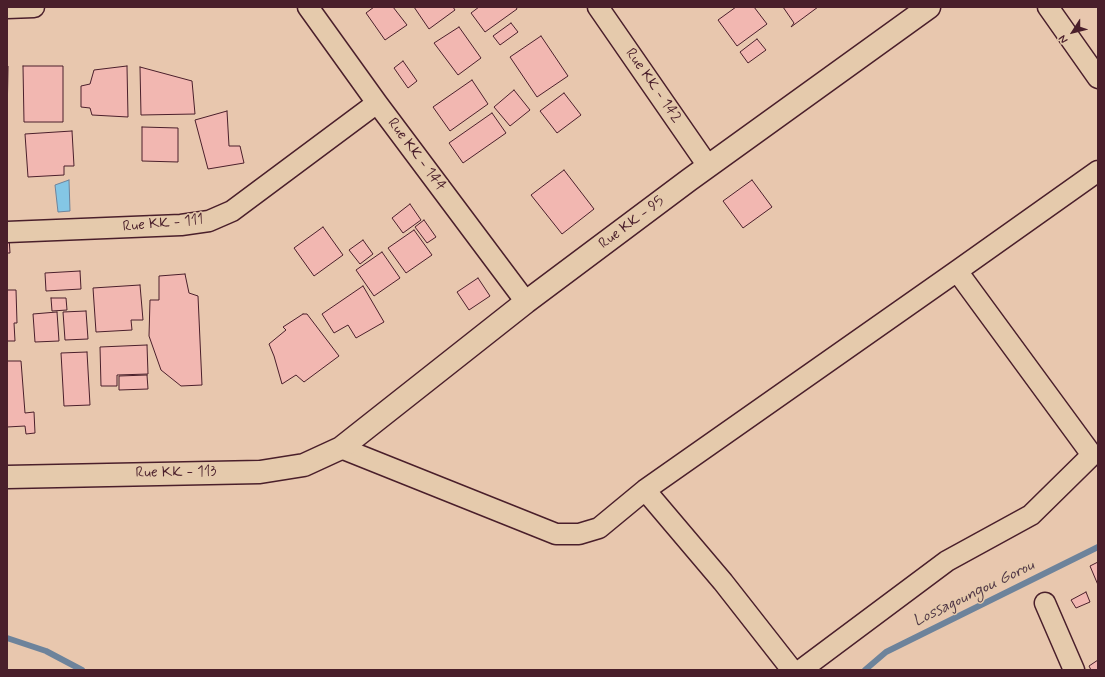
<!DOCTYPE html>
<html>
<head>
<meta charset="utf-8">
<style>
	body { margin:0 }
	#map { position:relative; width:1105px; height:677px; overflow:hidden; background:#e8c7ae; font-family:Mynerve,sans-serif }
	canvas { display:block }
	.frame { position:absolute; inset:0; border:8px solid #4a1f2b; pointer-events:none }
	.north { position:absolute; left:1053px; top:12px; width:40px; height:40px; -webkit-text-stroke:3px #e5caac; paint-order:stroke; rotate:234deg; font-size:11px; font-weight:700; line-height:16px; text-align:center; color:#4a1f2b }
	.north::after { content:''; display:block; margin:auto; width:14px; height:18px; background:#4a1f2b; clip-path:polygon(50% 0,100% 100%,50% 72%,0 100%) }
</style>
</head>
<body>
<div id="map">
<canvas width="1105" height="677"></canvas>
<div class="frame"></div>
<div class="north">N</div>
</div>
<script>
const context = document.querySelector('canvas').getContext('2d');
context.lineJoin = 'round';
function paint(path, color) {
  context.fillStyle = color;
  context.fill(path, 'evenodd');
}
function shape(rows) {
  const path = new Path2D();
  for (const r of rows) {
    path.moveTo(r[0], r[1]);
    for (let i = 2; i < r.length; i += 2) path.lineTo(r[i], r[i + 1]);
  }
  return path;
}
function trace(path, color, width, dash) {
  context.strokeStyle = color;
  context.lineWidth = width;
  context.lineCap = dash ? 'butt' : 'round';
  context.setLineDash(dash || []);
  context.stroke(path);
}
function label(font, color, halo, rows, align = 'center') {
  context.font = font + ' Mynerve,sans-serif';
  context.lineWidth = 3;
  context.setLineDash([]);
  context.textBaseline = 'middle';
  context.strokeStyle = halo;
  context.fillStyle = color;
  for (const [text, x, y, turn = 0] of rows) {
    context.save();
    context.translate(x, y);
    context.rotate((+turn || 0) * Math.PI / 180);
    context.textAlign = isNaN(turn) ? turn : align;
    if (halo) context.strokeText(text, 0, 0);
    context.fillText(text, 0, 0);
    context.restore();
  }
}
const water = shape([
	[69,180,70,211,58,212,55,185,69,180]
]);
paint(water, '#84c6e5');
trace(water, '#6d839b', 1);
trace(shape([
	[7,638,46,651,82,670],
	[865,670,886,652,1098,547]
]), '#6d839b', 6);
const building = shape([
	[374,7,393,7,407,25,385,40,366,13,374,7],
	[414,7,453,7,455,10,429,29,414,7],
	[479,7,516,7,517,9,485,32,471,13,479,7],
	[736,7,754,7,767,24,737,46,718,20,736,7],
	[783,7,818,7,791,27,794,23,783,7],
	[511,23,518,32,500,45,493,36,511,23],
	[459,27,481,58,458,75,434,43,459,27],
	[541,36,568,76,537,97,510,57,541,36],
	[757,39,766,50,748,63,740,52,757,39],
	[403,61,417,81,408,88,394,68,403,61],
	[7,66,8,66,7,122,7,66],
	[23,66,63,66,63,122,24,122,23,66],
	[127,66,128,117,92,115,90,108,81,107,81,86,90,84,94,70,127,66],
	[140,67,192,81,195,114,141,115,140,67],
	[472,80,488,104,450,131,433,107,472,80],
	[514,90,530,110,510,126,494,107,514,90],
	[564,93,581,115,557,133,540,111,564,93],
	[227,111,229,146,240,146,244,163,208,169,195,120,227,111],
	[492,113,506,133,463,163,449,143,492,113],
	[142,127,178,128,178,162,142,161,142,127],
	[72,131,74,166,64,166,64,175,28,177,25,134,72,131],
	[564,170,594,209,562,234,531,195,564,170],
	[752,180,772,207,743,228,723,201,752,180],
	[410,204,421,220,403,233,392,218,410,204],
	[424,220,436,237,427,243,415,227,424,220],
	[323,227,343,255,314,276,294,248,323,227],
	[414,230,432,255,406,273,388,248,414,230],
	[7,237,9,237,10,253,7,253,7,237],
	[363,240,373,254,360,264,349,250,363,240],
	[382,252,400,278,374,296,356,270,382,252],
	[80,271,81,289,46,291,45,273,80,271],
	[185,274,189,293,198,296,202,385,181,386,161,370,149,336,150,300,159,300,159,276,185,274],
	[478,278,490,296,469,310,457,292,478,278],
	[140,285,143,320,131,320,132,330,96,332,93,288,140,285],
	[363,286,384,322,356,338,348,325,334,333,322,314,363,286],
	[7,290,16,290,17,323,14,323,15,341,7,341,7,290],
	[51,298,66,298,67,310,52,311,51,298],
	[86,311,88,339,65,340,63,312,86,311],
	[57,312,59,341,35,342,33,314,57,312],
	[303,314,307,314,339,356,304,382,296,375,282,384,274,356,269,344,286,330,283,327,303,314],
	[147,345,148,374,117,375,117,386,101,386,100,347,147,345],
	[87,352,90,405,64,406,61,353,87,352],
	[7,361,21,361,25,413,34,412,35,433,26,434,25,426,7,427,7,361],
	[147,375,148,389,119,390,119,376,147,375],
	[1098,562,1098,585,1090,566,1098,562],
	[1086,592,1090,602,1076,608,1071,600,1086,592],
	[1098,660,1098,670,1091,670,1089,666,1098,660]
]);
paint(building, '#f2b7b1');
trace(building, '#4a1f2b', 1);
const street = shape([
	[308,7,377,103,526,302],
	[598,7,708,166],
	[1048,7,1098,78],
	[7,8,34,7],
	[7,232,181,225,209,221,232,211,377,103],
	[341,448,556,534,579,534,599,528,645,490,957,271,1098,171],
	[645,490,723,582,792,670],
	[1045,603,1074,670],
	[801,670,947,561,1031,515,1092,455,957,271]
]);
const secondary = shape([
	[7,477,260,472,304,465,341,448,526,302,689,180,929,7]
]);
trace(street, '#4a1f2b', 23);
trace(secondary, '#4a1f2b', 25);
trace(street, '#e5caac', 20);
trace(secondary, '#e5caac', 22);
label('15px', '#4a1f2b', '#e5caac', [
	["Rue KK - 142",653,86,55],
	["Rue KK - 144",416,155,53],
	["Rue KK - 95",632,223,-37],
	["Rue KK - 111",163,224,-5],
	["Rue KK - 113",176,473,-1]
]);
label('italic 16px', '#533847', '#e5caac', [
	["Lossagoungou Gorou",974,594,-26]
]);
</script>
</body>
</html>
